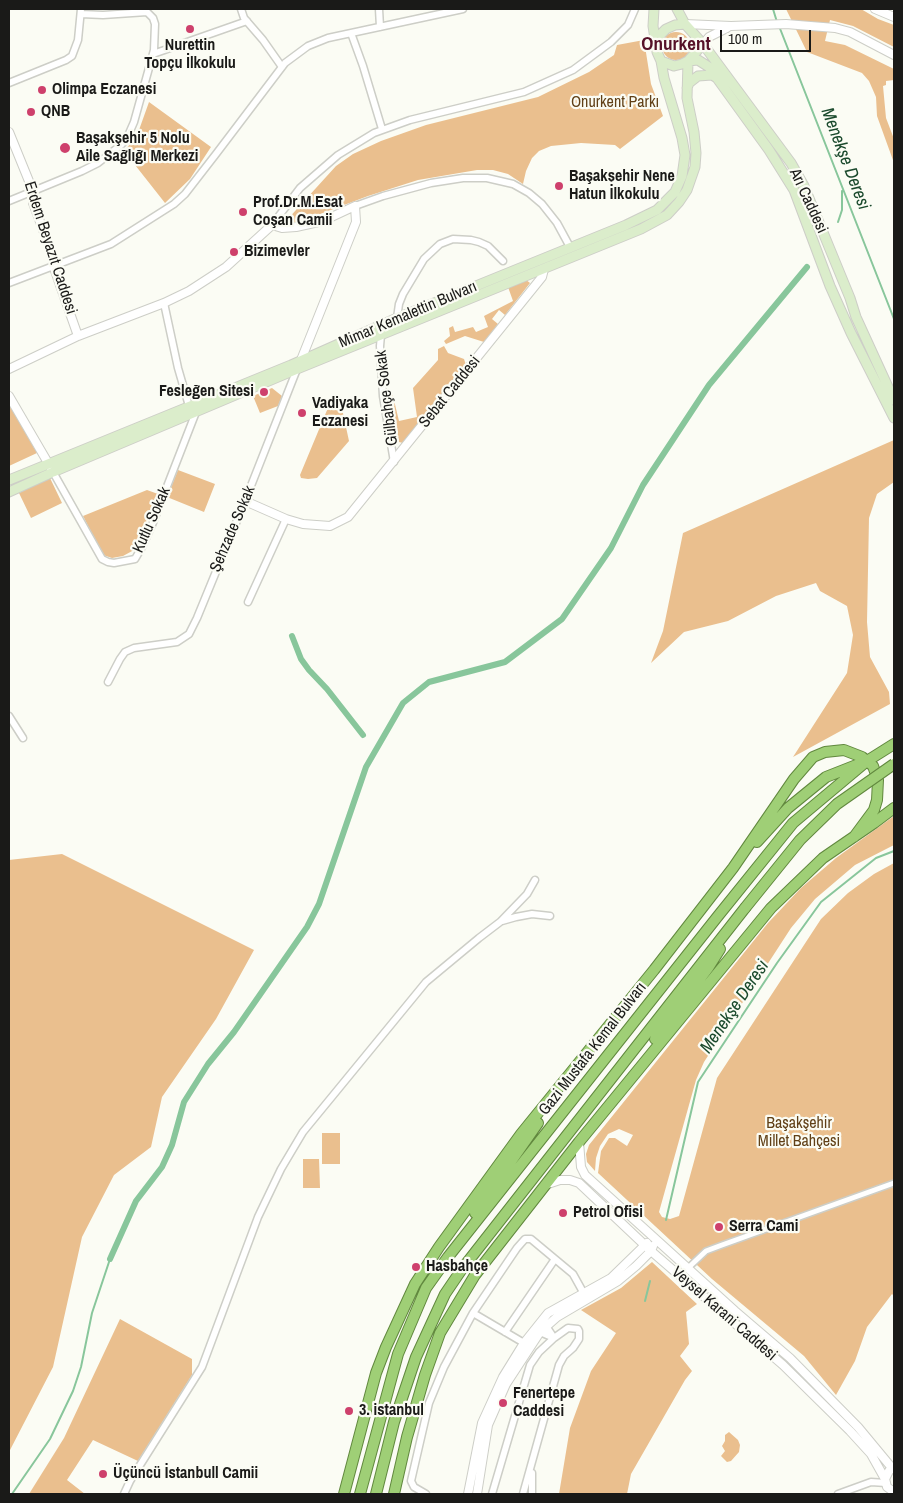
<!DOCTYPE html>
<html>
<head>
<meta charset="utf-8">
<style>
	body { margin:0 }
	#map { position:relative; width:903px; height:1503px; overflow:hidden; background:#fbfcf4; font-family:"Archivo Narrow",sans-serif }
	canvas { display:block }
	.frame { position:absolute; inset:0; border:10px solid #1a1a18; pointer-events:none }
	.scale { position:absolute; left:720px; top:30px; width:91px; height:22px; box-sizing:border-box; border:2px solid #1a1a18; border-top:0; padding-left:6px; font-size:15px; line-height:18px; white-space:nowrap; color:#1a1a18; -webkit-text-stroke:4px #fbfcf4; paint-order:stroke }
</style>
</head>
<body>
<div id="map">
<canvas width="903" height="1503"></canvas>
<div class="frame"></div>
<div class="scale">100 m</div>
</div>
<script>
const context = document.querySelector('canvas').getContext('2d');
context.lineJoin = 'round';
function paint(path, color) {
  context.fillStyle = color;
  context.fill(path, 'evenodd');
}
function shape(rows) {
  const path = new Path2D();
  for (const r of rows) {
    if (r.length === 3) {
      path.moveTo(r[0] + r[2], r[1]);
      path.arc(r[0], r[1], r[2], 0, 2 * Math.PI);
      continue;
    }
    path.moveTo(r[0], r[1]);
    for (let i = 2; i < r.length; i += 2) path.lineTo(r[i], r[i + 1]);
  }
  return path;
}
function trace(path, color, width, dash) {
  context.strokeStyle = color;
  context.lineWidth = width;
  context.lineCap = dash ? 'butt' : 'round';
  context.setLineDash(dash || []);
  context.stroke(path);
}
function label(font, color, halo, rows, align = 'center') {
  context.font = font + ' "Archivo Narrow",sans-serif';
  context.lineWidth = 4.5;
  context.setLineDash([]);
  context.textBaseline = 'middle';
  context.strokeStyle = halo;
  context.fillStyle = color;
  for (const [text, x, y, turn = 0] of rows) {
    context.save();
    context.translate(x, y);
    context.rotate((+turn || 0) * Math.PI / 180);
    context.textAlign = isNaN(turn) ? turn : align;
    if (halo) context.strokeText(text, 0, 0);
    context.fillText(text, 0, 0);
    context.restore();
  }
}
paint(shape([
	[786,9,861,9,878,19,894,25,894,47,853,26,830,20,825,41,845,45,894,69,894,80,886,81,886,85,883,86,886,118,894,139,894,163,877,116,876,97,869,81,862,73,807,52],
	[676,46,14],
	[644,40,651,84,663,116,620,149,615,145,581,143,551,146,539,151,532,158,526,171,523,184,508,174,493,170,477,170,418,180,368,196,299,222,290,223,286,221,336,166,353,154,381,141,426,125,538,97,589,72,614,55,617,45],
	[149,102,211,147,190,179,165,203,124,151,131,143,139,130],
	[525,279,530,283,505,315,499,310,492,319,498,324,484,342,465,336,446,344,444,341,450,336,449,328,453,326,455,332,473,327,476,332,488,327,484,316,513,301,508,287],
	[444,346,448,353,464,359,466,365,403,443,399,442,387,393,392,392,399,421,417,417,413,388,438,360,438,349],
	[272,388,282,396,278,406,260,413,253,396],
	[331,402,341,404,349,441,317,478,308,479,301,478,300,475,330,403],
	[9,403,37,453,9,466],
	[894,440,894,482,877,494,869,518,867,622,870,657,889,692,890,704,793,757,847,673,853,635,847,606,820,591,816,583,776,596,728,621,684,632,651,663,663,631,683,533],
	[178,470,215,484,204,512,167,497],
	[50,478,62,503,31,518,19,493],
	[147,490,158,494,134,550,123,556,112,558,103,555,83,516],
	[894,816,894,845,855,865,815,899,791,928,704,1062,696,1080,659,1212,662,1217,670,1219,679,1216,717,1078,821,919,848,893,874,874,894,863,894,1296,892,1294,867,1327,855,1361,836,1395,804,1356,712,1279,598,1173,601,1151,609,1138,615,1138,627,1146,633,1135,619,1129,608,1134,600,1146,596,1158,595,1171,587,1162,586,1154,589,1145,768,923,801,888,836,858],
	[62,854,254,950,216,1019,162,1097,151,1147,114,1175,82,1237,53,1367,9,1452,9,860],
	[322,1133,340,1133,340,1164,322,1164],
	[303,1159,319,1159,320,1188,303,1188],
	[652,1262,697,1304,686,1312,689,1344,680,1356,692,1371,685,1380,631,1474,627,1494,559,1494,570,1428,591,1371,616,1333,581,1310,621,1288],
	[120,1319,192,1359,192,1375,138,1461,93,1440,67,1480,85,1494,29,1494,64,1438],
	[729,1432,738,1440,740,1445,739,1452,731,1461,727,1462,721,1456,725,1451,722,1446,725,1441,725,1435]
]), '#eabf8e');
trace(shape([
	[773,9,777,22],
	[779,26,894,319],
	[838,222,842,210,842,191],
	[666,1220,698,1082,777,963,821,902,876,858,894,851],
	[645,1301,650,1281],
	[12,1494,50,1439,73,1391,81,1367,92,1313,110,1259]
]), '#88c69b', 2);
trace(shape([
	[292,636,301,659,309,670,327,689,363,735],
	[110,1259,136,1201,162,1167,172,1145,184,1102,208,1064,234,1032,307,927,319,904,366,767,403,703,429,682,505,662,562,619,611,548,643,485,709,385,807,267]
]), '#88c69b', 6);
const pedestrian = shape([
	[688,1268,706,1251,722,1245,894,1183]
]);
const minor = shape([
	[241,9,244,18,263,40,282,67],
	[379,9,380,27],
	[351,33,363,66,382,129],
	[153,54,247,21],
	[9,83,66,60,72,56,78,40,81,9],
	[9,201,82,171,98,163,121,145,127,138,134,122,154,50,155,24,153,18,147,12,103,15,81,14],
	[355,206,383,196,431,183,463,178,487,178,513,184,529,193,542,204,557,223,570,247],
	[272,225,300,188,338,155,374,133,410,120,524,92,573,70,611,42,628,25,635,9],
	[9,283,111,244,174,204,185,194,216,154,285,63,308,46,328,38,463,9],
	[164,303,178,368,189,406],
	[397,318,399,304,403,294,424,259,440,244,453,239,471,240,479,242,488,246,503,261],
	[381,335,380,346,383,396,394,462],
	[53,472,102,559,108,562,114,563,135,559,142,547,152,525,196,412],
	[248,602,286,519],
	[108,682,120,659,125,652,134,648,177,642,189,634,197,618,245,501,297,369],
	[9,716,23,738],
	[502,921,516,917,532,914,550,916],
	[473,1313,524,1343],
	[505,1332,555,1259],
	[540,1332,554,1338,546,1326],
	[532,1473,532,1494],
	[124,1494,130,1481,202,1367,258,1217,281,1169,303,1132,426,982,479,938,500,922,527,894,535,880],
	[426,1494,414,1487,411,1481,429,1403,444,1367,473,1313,517,1248,525,1239,531,1239,573,1274,583,1292],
	[492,1494,530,1365,539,1352,554,1338,568,1328,578,1329,579,1331,579,1339,573,1348,564,1356,559,1365,523,1494],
	[838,1494,871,1482,886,1483]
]);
const tertiary = shape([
	[875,9,894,17],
	[685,24,731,26,786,24,835,28,850,32,894,55],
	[703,44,709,37,727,28],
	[9,132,33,191,33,203,54,259,53,265,78,336],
	[9,369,78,336,164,303,189,291,226,267,272,225,282,228,296,227,323,221,355,206,356,222,301,360],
	[9,396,51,468],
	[245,501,286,519,303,524,330,526,348,517,542,277,544,269],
	[579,1142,581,1167,585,1175,735,1311,790,1358,858,1427,892,1468],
	[545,1185,560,1180,570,1180,579,1183,651,1251,783,1365,850,1431,871,1454,885,1479],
	[894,1467,889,1471,885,1479,887,1487,894,1492],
	[468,1494,482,1423,503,1377,524,1343,548,1313,611,1278,647,1243],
	[477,1494,488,1425,492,1416,506,1384,540,1332,557,1317,618,1281,636,1266,651,1251,653,1246]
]);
const secondary = shape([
	[654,9,653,26,657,52,661,61,674,66,682,64,688,61,703,44],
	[677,9,685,24,703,44,791,163,804,186,850,298,856,317,894,400],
	[656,42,658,37,666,29,675,25,685,24],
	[688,61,698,60,709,67,769,150,794,190,830,286,851,333,894,418],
	[687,88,689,83,698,76,712,75,717,78],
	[9,480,291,365,397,318,626,225,657,210,675,192,682,176,685,155,682,138,664,78,661,61],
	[9,492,53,472,297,369,641,229,667,215,679,202,687,190,695,167,696,153,694,132,687,98,688,61]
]);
const trunk = shape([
	[757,842,788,808,826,777,859,764],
	[655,1039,708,968,720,949],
	[475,1213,538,1123],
	[344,1494,376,1373,386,1347,415,1284,439,1247,521,1134,654,970,733,868,794,779,813,757,825,752,844,750,862,757,873,766,878,780,877,800,874,810,854,837],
	[360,1494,398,1354,426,1288,448,1257,718,916,793,823,867,761,894,744],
	[376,1494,394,1422,416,1357,445,1294,462,1269,745,908],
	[394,1494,407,1437,425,1375,440,1333,475,1275,579,1142,771,908,823,858,874,823,894,808]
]);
trace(pedestrian, '#cdcec7', 8);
trace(minor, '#cdcec7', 9);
trace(tertiary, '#cdcec7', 10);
trace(secondary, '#cdcec7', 11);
trace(trunk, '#61883e', 12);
trace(pedestrian, '#fff', 5);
trace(minor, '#fff', 6);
trace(tertiary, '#fff', 8);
trace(secondary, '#dbedcb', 9);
trace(trunk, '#9fcf76', 10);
const trunkBridge = shape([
	[745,908,800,840,837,804,894,764]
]);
trace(trunkBridge, '#61883e', 12, []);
trace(trunkBridge, '#9fcf76', 10);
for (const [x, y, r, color] of [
	[190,29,5,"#ce406c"],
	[42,90,5,"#ce406c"],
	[31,112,5,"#ce406c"],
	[65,148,6,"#ce406c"],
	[559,186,5,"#ce406c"],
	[243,212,5,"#ce406c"],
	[234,252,5,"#ce406c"],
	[264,392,5,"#ce406c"],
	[302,413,5,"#ce406c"],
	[563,1213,5,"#ce406c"],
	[719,1227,5,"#ce406c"],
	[416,1267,5,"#ce406c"],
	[503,1403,5,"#ce406c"],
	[349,1411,5,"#ce406c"],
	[103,1474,5,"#ce406c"]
]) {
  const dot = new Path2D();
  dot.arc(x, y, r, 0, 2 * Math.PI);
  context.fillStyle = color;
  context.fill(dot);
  trace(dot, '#fbfcf4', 2);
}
label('bold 16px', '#1a1a18', '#fbfcf4', [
	["Nurettin",190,46,"center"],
	["Topçu İlkokulu",190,64,"center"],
	["Olimpa Eczanesi",52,90],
	["QNB",41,112],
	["Başakşehir 5 Nolu",76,139],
	["Aile Sağlığı Merkezi",76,157],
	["Başakşehir Nene",569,177],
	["Hatun İlkokulu",569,195],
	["Prof.Dr.M.Esat",253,203],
	["Coşan Camii",253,221],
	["Bizimevler",244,252],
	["Fesleğen Sitesi",254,392,"right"],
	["Vadiyaka",312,404],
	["Eczanesi",312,422],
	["Petrol Ofisi",573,1213],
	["Serra Cami",729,1227],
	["Hasbahçe",426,1267],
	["Fenertepe",513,1394],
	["Caddesi",513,1412],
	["3. istanbul",359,1411],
	["Üçüncü İstanbull Camii",113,1474]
], 'left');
label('16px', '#614017', '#fbfcf4', [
	["Onurkent Parkı",615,103],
	["Başakşehir",799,1124],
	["Millet Bahçesi",799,1142]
]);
label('16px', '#1a1a18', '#fbfcf4', [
	["Arı Caddesi",808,201,65],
	["Erdem Beyazıt Caddesi",50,248,72],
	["Mimar Kemalettin Bulvarı",408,315,-23],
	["Sebat Caddesi",450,392,-51],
	["Gülbahçe Sokak",387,398,-97],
	["Kutlu Sokak",152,520,-66],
	["Şehzade Sokak",233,529,-67],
	["Gazi Mustafa Kemal Bulvarı",593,1049,-52],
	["Veysel Karani Caddesi",724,1314,41]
]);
label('italic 18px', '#1b4a2d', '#fbfcf4', [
	["Menekşe Deresi",845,159,69],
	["Menekşe Deresi",735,1007,-56]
]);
label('bold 19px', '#561228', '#fbfcf4', [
	["Onurkent",676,45]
]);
</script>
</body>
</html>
